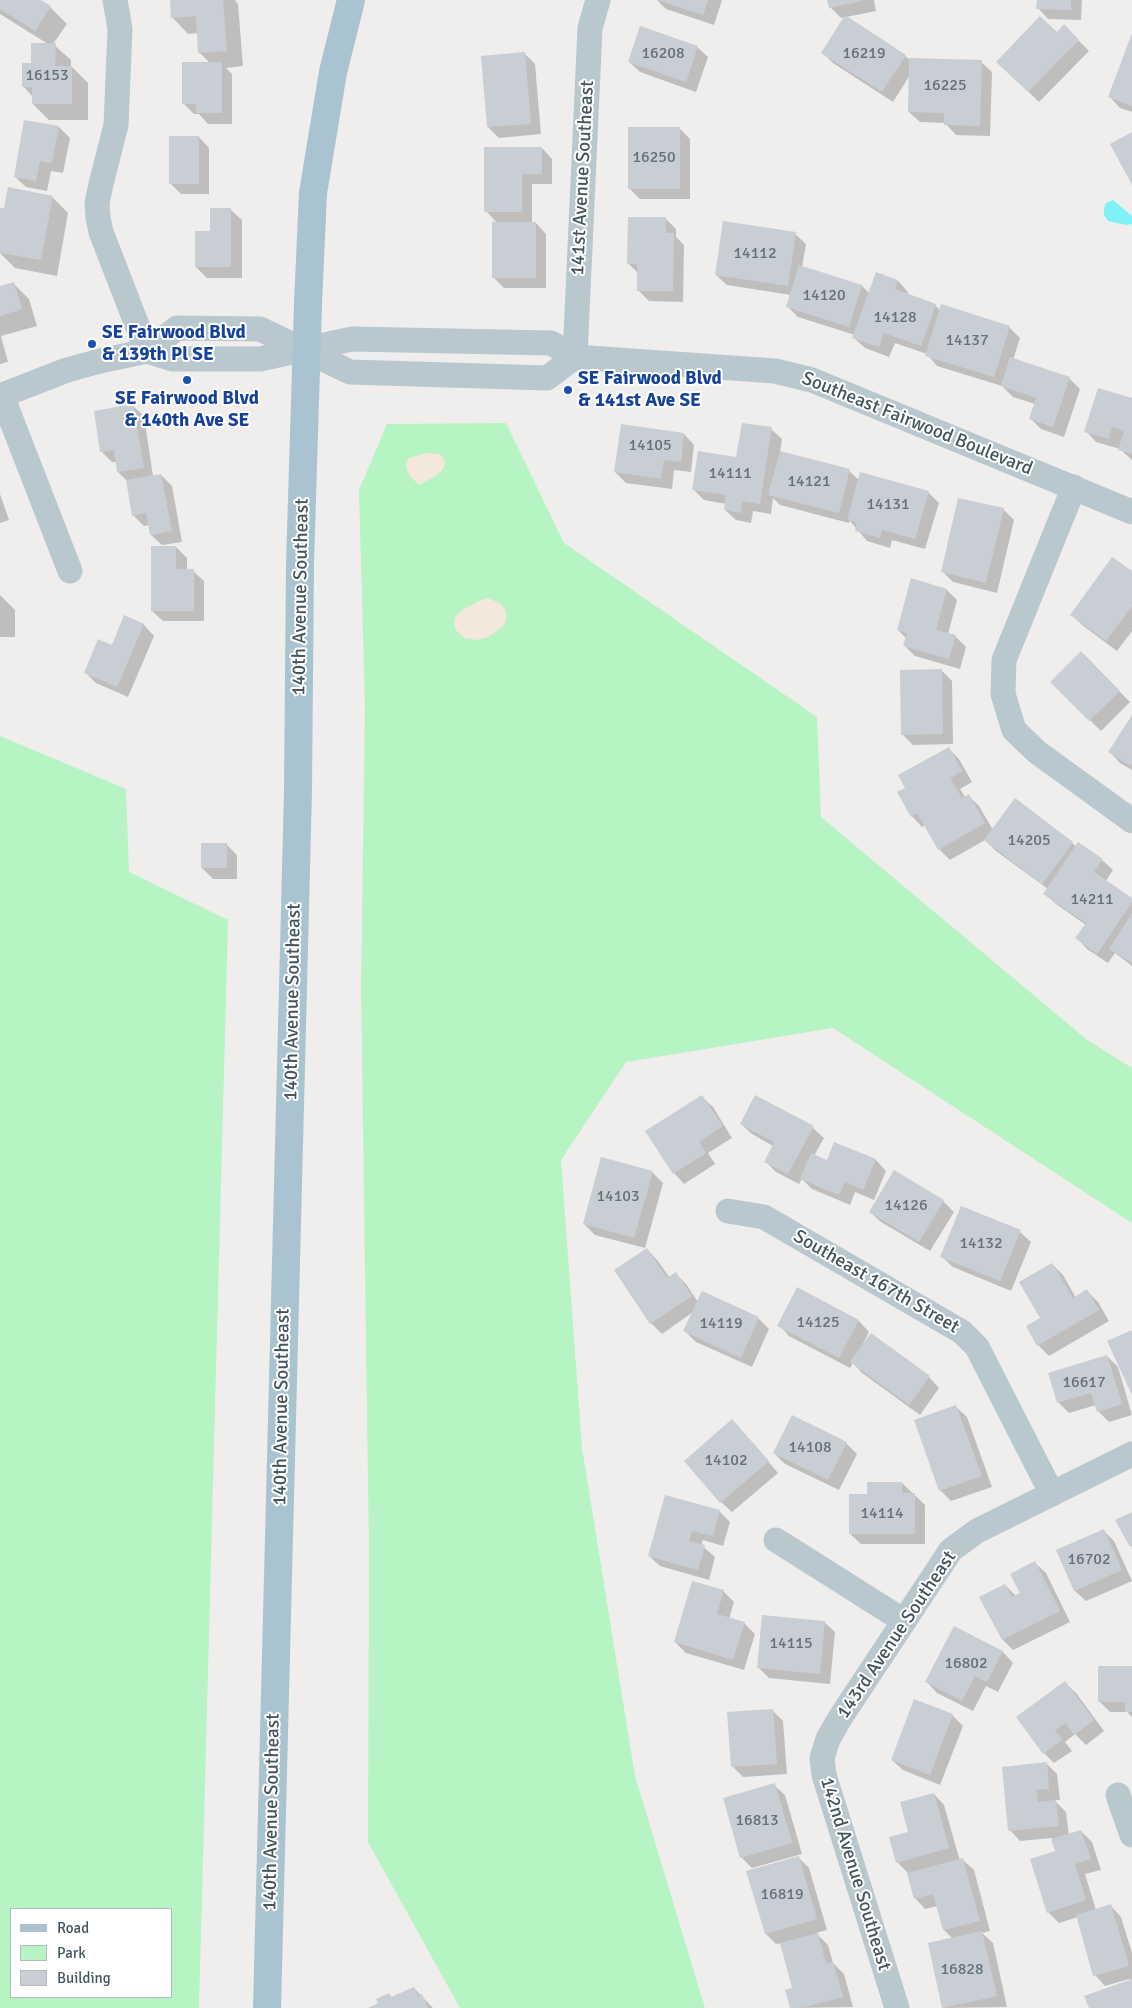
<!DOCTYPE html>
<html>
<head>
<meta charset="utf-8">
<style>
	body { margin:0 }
	#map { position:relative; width:1132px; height:2008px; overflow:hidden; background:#f0eded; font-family:Signika,sans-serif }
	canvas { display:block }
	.legend { position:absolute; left:10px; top:1908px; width:162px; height:90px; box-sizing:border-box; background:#fff; border:1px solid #b4bbbe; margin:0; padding:6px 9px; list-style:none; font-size:15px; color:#43555d }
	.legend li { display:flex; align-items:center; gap:10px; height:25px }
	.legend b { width:25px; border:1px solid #b4bbbe }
</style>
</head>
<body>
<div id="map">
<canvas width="1132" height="2008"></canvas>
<ul class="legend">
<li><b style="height:6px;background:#a9c3d0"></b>Road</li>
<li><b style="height:14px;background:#b6f4c3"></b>Park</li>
<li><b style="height:14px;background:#c8ced3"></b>Building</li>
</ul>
</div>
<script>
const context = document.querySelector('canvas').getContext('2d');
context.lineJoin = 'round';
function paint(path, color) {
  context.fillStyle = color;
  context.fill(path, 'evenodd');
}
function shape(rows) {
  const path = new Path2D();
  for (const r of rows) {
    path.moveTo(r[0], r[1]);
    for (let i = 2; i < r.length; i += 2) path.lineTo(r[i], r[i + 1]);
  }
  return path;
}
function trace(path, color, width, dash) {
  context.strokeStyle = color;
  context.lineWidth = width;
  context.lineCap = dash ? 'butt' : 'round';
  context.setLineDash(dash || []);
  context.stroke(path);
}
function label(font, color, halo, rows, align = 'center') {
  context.font = font + ' Signika,sans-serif';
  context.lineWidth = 4;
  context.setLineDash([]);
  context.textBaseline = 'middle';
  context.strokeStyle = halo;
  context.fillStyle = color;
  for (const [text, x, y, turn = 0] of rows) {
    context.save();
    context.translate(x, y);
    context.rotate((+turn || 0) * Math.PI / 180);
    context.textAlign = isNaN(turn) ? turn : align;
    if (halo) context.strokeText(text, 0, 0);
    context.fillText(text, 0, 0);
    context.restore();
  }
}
paint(shape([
	[506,423,564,543,817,717,821,817,1086,1039,1132,1068,1132,1223,833,1028,626,1062,561,1160,582,1448,635,1776,705,2008,460,2008,368,1842,369,1553,361,987,365,706,359,490,387,424],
	[0,736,126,789,129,872,228,920,199,2008,0,2008],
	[11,1909,171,1909,171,1997,11,1997]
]), '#b6f4c3');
paint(shape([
	[426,453,439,454,443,458,445,463,443,469,437,475,419,485,409,475,406,467,407,461,409,458],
	[488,598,501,604,506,611,506,621,502,627,488,637,478,640,464,638,455,629,454,621,455,617,461,611,481,600]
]), '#f4e8db');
paint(shape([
	[1113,200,1132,216,1132,224,1126,225,1108,221,1104,215,1104,208,1106,203]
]), '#7ef2f6');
paint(shape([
	[0,0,39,0,50,7,67,24,53,44,71,60,71,66,88,83,88,120,49,120,33,104,33,97,23,86,32,64,48,44,0,14],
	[171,0,235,0,238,4,243,66,226,68,232,74,232,124,208,124,199,114,194,114,184,104,210,63,199,52,198,33,188,34,172,17],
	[657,0,722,0,714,25,666,9],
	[829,0,874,0,876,11,841,18,830,7],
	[1038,0,1082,0,1081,20,1048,19,1038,8],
	[1064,26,1089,51,1039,102,998,62,1057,34],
	[1132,36,1132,112,1120,108,1110,97],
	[697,47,708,57,696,92,640,72,629,62],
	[822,52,905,56,909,59,981,62,992,72,990,136,956,135,945,123,920,122,909,112,910,75,893,102,833,63],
	[524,53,535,64,541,134,499,138,488,127],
	[59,127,70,138,63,173,51,171,47,191,26,187,15,177],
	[680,129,690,139,690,199,640,199,629,188],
	[199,137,209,148,209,194,181,194,170,183],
	[542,148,552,159,552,184,532,184,532,223,536,223,546,234,546,288,504,288,494,278,497,223,486,211],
	[52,197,68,213,57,276,15,268,0,253,0,209],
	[231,210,242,220,242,278,207,278,196,267,211,233],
	[666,219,676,229,676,237,684,245,683,302,649,301,638,290,638,273,628,263],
	[795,234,806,244,802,267,862,286,870,294,877,273,898,281,908,292,907,295,935,305,940,310,1009,327,1020,338,1013,360,1069,378,1080,389,1064,437,1041,429,1031,419,1035,404,1013,397,1002,386,937,366,927,354,895,343,889,357,865,348,854,338,855,335,798,317,787,306,791,295,727,285,716,275],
	[13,283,29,299,37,326,1,336,8,362,0,364,0,287],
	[1132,400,1132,460,1120,449,1096,442,1086,431],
	[133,406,144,416,153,476,161,475,172,486,182,542,162,545,151,535,149,525,144,526,133,515,127,481,118,472,117,462,112,462,102,452],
	[771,429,782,439,780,452,849,471,859,480,928,492,939,503,925,549,892,540,890,548,867,541,850,521,849,523,780,505,773,498,771,514,753,511,751,523,736,520,725,510,726,504,704,500,694,490,737,458],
	[684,434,694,445,691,472,674,470,672,489,626,483,615,472],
	[0,494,9,520,0,523],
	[1003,509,1014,520,997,593,953,582,943,572],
	[176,547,187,558,187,571,193,571,204,581,204,621,163,621,152,611],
	[1132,573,1132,631,1117,651,1082,625,1072,615],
	[947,590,957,600,948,634,955,636,966,647,960,669,915,656,905,646,907,639,898,630],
	[0,595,15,610,15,637,0,637],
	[125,617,144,625,154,636,128,697,96,683,85,672,112,646],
	[1081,653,1130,702,1101,731,1051,682],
	[942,671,952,681,953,744,913,745,902,734],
	[1132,717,1132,770,1120,763,1110,752],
	[948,748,959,759,972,782,960,789,965,797,968,795,979,806,993,830,1072,843,1077,847,1102,860,1113,870,1105,882,1132,899,1132,966,1115,953,1108,963,1087,949,1077,938,1086,925,1056,904,1045,894,1048,889,996,851,985,840,950,860,939,849,926,825,922,827,912,816,907,788],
	[226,844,237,855,237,879,213,879,202,868],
	[702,1097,713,1107,732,1138,708,1153,715,1164,684,1184,674,1173],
	[741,1124,813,1128,824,1138,814,1156,828,1161,835,1144,876,1160,886,1171,874,1200,855,1192,850,1205,812,1189,802,1179,799,1184,776,1172,765,1161,773,1146,752,1134],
	[652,1172,663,1183,645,1248,595,1235,584,1224],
	[943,1201,954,1212,930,1251,881,1222,870,1212],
	[962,1208,1020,1232,1031,1242,1011,1291,953,1267,942,1257],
	[647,1249,657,1260,670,1278,676,1274,686,1284,698,1302,702,1293,759,1319,769,1329,752,1367,696,1342,685,1331,693,1312,662,1334,651,1323],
	[1052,1264,1063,1275,1076,1298,1087,1291,1098,1302,1109,1321,1049,1356,1038,1345,1027,1327,1042,1318],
	[798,1289,859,1321,869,1332,862,1346,929,1377,939,1388,920,1415,862,1373,853,1363,850,1368,789,1336,779,1325],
	[1107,1356,1118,1367,1132,1415,1109,1422,1098,1411,1096,1405,1069,1413,1058,1402],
	[956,1407,967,1417,992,1487,951,1501,940,1490],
	[792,1416,846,1443,857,1454,839,1490,785,1464,774,1453],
	[743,1432,778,1473,732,1512,721,1502],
	[902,1483,925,1505,925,1544,861,1544,850,1534,868,1496],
	[719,1511,730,1522,723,1546,703,1540,701,1545,715,1557,709,1580,660,1566,649,1556],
	[1103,1530,1114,1541,1132,1581,1086,1601,1075,1591,1058,1551],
	[1035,1563,1046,1573,1070,1622,1013,1650,1003,1640,981,1597,1005,1585,1016,1596,1022,1593],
	[723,1591,734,1602,729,1619,744,1623,755,1634,744,1670,686,1653,675,1642],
	[824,1622,835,1632,830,1684,769,1678,758,1667],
	[954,1628,1003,1652,1013,1663,998,1692,986,1686,973,1711,937,1693,927,1682],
	[1132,1667,1132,1717,1127,1712,1110,1712,1099,1701],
	[1065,1683,1076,1693,1104,1731,1086,1745,1075,1734,1065,1742,1072,1751,1054,1763,1044,1753],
	[772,1710,783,1721,787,1774,743,1777,733,1767],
	[952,1715,963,1726,940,1785,903,1770,892,1760],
	[1046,1763,1057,1774,1060,1800,1054,1800,1066,1812,1069,1835,1081,1831,1092,1842,1101,1870,1085,1874,1096,1910,1111,1906,1121,1917,1132,1953,1132,2008,1090,2008,1130,1981,1129,1979,1105,1986,1095,1975,1078,1917,1059,1923,1048,1912,1057,1852,1052,1838,1020,1841,1010,1830],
	[774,1785,785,1795,802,1854,752,1868,741,1857],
	[934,1794,944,1805,960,1861,963,1860,974,1870,990,1931,982,1933,993,1943,1007,2007,944,2008,929,1944,953,1939,944,1930,938,1906,925,1909,915,1898,908,1873,897,1862,910,1833],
	[799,1858,809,1868,827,1930,816,1933,828,1945,833,1963,844,1974,853,2007,791,2008,794,1989,781,1943,776,1944,766,1934],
	[414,1988,433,2008,371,2008,380,2004,389,1994,393,1998]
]), '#0003');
paint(shape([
	[0,0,41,0,51,6,35,31,0,9],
	[170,0,223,0,227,51,198,53,196,16,171,18],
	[658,0,708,0,703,15],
	[827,0,862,0,862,1,829,8],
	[1037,0,1071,0,1071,10,1036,9],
	[845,15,906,55,882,92,821,53],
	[1040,16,1057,32,1064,24,1079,40,1028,92,996,62],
	[640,26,698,46,686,82,628,62],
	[1132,33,1132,106,1108,97],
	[31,43,56,43,55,66,72,66,72,104,32,104,32,87,22,87,22,63,31,63],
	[525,52,531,124,487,127,481,56],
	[909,58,982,60,980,126,944,125,944,113,908,112],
	[182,62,222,62,222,113,196,113,196,104,182,104],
	[24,120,59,126,52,163,40,161,36,181,14,177],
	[628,127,680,127,680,189,628,189],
	[1132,132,1132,185,1110,144],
	[169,136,199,136,199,184,169,184],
	[484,147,542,147,542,174,522,174,522,212,484,212],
	[8,187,53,196,41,260,0,253,0,208,4,208],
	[210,208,231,208,231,267,195,267,195,231,210,231],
	[628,217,666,217,666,233,674,233,673,291,637,291,637,264,627,264],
	[723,221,796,232,788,286,715,275],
	[492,222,536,222,536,278,492,278],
	[799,265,862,285,849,327,786,307],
	[876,272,898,280,895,289,936,304,921,346,884,333,879,347,852,338],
	[14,282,22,309,0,316,0,286],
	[941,304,1010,326,994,377,925,356],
	[1010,357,1070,377,1053,427,1029,419,1036,398,1001,386],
	[1098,388,1132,398,1132,454,1118,450,1124,431,1112,427,1109,439,1084,432],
	[133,404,144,468,117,472,114,450,100,452,94,411],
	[742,423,772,427,760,504,742,501,741,513,724,510,726,495,692,490,698,451,736,457],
	[621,424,684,433,681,462,664,460,661,479,614,472],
	[780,451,850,469,839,513,768,495],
	[860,472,929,491,915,539,882,530,880,538,855,531,857,523,847,520],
	[161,474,172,531,150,535,146,513,132,516,126,480],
	[958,498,1004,508,986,583,941,572],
	[151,546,176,546,176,569,194,569,194,611,151,611],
	[1112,557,1132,571,1132,606,1106,641,1070,615],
	[911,578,947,589,936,630,956,635,949,659,903,646,907,633,897,630],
	[124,615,144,624,117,687,84,673,98,639,112,645],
	[1081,651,1120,691,1089,721,1050,682],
	[942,669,943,734,901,735,900,670],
	[1132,715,1132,764,1130,766,1108,752],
	[949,747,962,771,950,778,962,798,969,794,985,823,938,850,917,813,911,817,897,792,905,788,898,775],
	[1015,798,1073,842,1042,884,984,840],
	[1078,842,1103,859,1094,872,1132,898,1132,902,1097,954,1075,938,1086,923,1043,894],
	[201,843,227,843,227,868,201,868],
	[1132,913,1132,963,1109,949],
	[702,1095,723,1126,699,1142,706,1153,673,1174,645,1131],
	[755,1095,814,1126,788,1174,764,1162,774,1142,740,1124],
	[834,1142,876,1159,863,1190,845,1182,839,1195,800,1179,811,1153,827,1160],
	[601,1157,653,1171,634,1238,583,1224],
	[894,1170,944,1200,919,1242,869,1212],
	[961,1206,1021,1230,1000,1281,940,1257],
	[647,1248,667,1278,676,1272,692,1296,650,1324,614,1270],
	[1052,1263,1073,1298,1087,1289,1099,1310,1037,1346,1026,1326,1040,1318,1019,1282],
	[797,1287,859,1320,839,1358,777,1326],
	[702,1291,759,1317,741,1358,683,1331],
	[1132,1330,1132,1395,1107,1341],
	[871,1333,930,1376,909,1405,850,1362],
	[1107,1355,1122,1404,1097,1412,1091,1393,1057,1403,1048,1373],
	[956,1405,982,1476,939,1491,914,1420],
	[792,1415,847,1442,828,1480,773,1453],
	[732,1419,769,1461,720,1503,684,1461],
	[867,1482,902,1482,902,1493,915,1493,915,1534,849,1534,849,1494,867,1494],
	[665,1495,720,1510,713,1536,692,1531,689,1541,705,1545,698,1570,648,1556],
	[1132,1512,1132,1546,1130,1547,1115,1520],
	[1104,1529,1122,1570,1074,1591,1056,1550],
	[1035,1561,1060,1611,1002,1640,979,1597,1005,1584,1012,1597,1020,1593,1010,1574],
	[692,1581,724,1590,717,1614,745,1622,733,1660,674,1642],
	[762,1615,825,1621,820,1674,757,1668],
	[954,1626,1003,1651,987,1682,975,1676,962,1701,925,1682],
	[1098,1666,1132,1666,1132,1712,1125,1712,1125,1702,1098,1702],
	[1065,1681,1094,1720,1074,1735,1066,1723,1055,1730,1062,1740,1043,1754,1016,1717],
	[914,1699,953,1714,930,1775,891,1760],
	[773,1709,777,1764,731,1767,727,1712],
	[1047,1762,1049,1789,1036,1790,1038,1802,1056,1800,1059,1826,1008,1831,1002,1767],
	[775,1783,792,1843,740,1858,723,1798],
	[934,1793,949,1848,896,1863,889,1837,908,1832,900,1802],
	[1081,1830,1091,1859,1075,1864,1086,1900,1047,1913,1030,1859,1055,1851,1051,1839],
	[799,1856,817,1919,765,1934,746,1871],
	[963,1858,980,1921,943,1930,933,1894,914,1899,907,1873],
	[1111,1904,1129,1966,1093,1976,1076,1915],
	[982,1931,997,1996,942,2008,928,1943],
	[818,1933,826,1964,833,1962,843,1997,800,2008,790,2008,785,1990,792,1988,780,1943],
	[1132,1979,1132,2008,1089,2008,1084,1996],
	[414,1987,418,1996,422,1994,428,2008,368,2008,378,2003,376,1999,389,1993,391,1997]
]), '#c8ced3');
trace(shape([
	[115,0,120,29,116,125,101,184,97,203,98,218,101,232,147,351],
	[147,351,173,359,260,359,352,339,551,343,575,357,775,371,812,380,1132,512],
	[575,357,590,28,598,0],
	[0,396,67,370,100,361,147,351,177,328,260,329,350,372,547,378,575,357],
	[2,396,70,571],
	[1074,487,1004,660,1003,694,1014,730,1037,752,1132,821],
	[728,1211,764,1217,962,1332,977,1347,1052,1494],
	[776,1540,904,1621],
	[1118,1795,1132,1835],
	[897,2008,824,1775,822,1758,828,1739,840,1718,951,1550,977,1531,1132,1454]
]), '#b9c8ce', 25);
trace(shape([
	[267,2008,298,791,300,564,308,304,313,193,333,72,351,0]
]), '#a9c3d0', 28);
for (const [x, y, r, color] of [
	[92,344,5,"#1a4fb4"],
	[187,380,5,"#1a4fb4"],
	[568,390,5,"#1a4fb4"]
]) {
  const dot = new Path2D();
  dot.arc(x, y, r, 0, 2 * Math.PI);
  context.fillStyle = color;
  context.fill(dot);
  trace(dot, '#fff', 2);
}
label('16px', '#64737a', null, [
	["16208",663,54],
	["16219",864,54],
	["16153",47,76],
	["16225",945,86],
	["16250",654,158],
	["14112",755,254],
	["14120",824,296],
	["14128",895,318],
	["14137",967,341],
	["14105",650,446],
	["14111",730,474],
	["14121",809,482],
	["14131",888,505],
	["14205",1029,841],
	["14211",1092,900],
	["14103",618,1197],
	["14126",906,1206],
	["14132",981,1244],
	["14125",818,1323],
	["14119",721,1324],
	["16617",1084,1383],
	["14108",810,1448],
	["14102",726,1461],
	["14114",882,1514],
	["16702",1089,1560],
	["14115",791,1644],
	["16802",966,1664],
	["16813",757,1821],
	["16819",782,1895],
	["16828",962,1970]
]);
label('19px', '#43555d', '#fff', [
	["141st Avenue Southeast",583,178,-87],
	["Southeast Fairwood Boulevard",917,424,22],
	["140th Avenue Southeast",301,597,-89],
	["140th Avenue Southeast",293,1002,-89],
	["Southeast 167th Street",876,1282,30],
	["140th Avenue Southeast",282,1407,-89],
	["143rd Avenue Southeast",897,1635,-56],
	["140th Avenue Southeast",272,1812,-89],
	["142nd Avenue Southeast",855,1874,73]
]);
label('bold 19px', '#164399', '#fff', [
	["SE Fairwood Blvd",102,333],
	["& 139th Pl SE",102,355],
	["SE Fairwood Blvd",578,379],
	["& 141st Ave SE",578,401],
	["SE Fairwood Blvd",187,399,"center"],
	["& 140th Ave SE",187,421,"center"]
], 'left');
</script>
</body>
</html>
